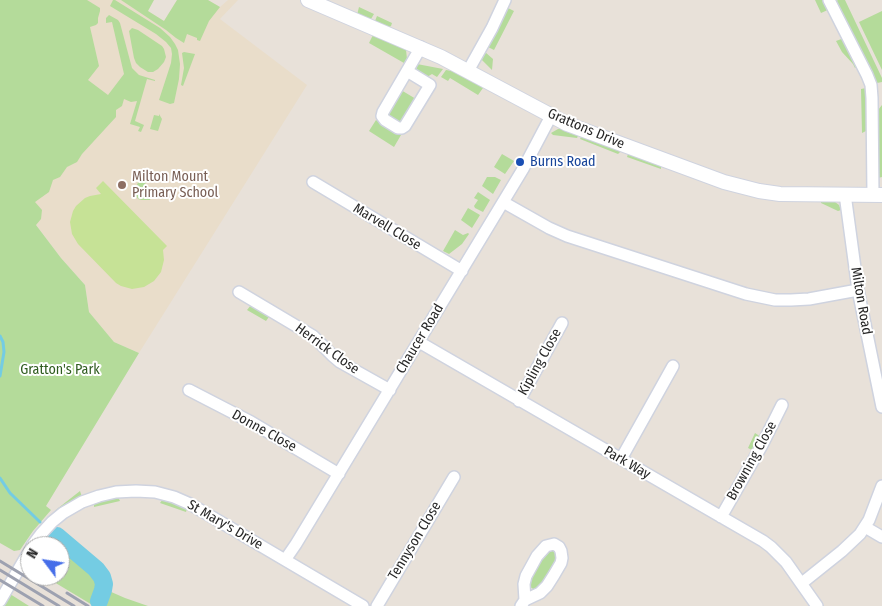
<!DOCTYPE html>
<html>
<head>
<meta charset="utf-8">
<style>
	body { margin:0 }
	#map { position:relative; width:882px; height:606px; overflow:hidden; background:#e8e1d9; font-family:"Fira Sans Condensed",sans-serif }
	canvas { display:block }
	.north { position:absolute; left:20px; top:536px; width:50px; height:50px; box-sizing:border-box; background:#fff; border:1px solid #a9a9a9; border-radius:50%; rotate:301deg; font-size:14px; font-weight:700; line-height:20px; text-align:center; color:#272727 }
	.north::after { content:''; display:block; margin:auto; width:18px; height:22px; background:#466ee9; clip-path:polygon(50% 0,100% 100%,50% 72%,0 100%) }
</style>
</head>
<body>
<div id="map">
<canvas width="882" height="606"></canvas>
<div class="north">N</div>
</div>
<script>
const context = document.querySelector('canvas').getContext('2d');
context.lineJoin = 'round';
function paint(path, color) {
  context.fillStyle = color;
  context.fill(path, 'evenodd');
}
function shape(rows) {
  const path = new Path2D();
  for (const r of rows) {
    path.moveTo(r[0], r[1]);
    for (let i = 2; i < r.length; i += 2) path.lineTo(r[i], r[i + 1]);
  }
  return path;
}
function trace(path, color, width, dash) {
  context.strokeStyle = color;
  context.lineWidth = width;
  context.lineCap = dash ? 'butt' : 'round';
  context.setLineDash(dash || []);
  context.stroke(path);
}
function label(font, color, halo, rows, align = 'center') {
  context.font = font + ' "Fira Sans Condensed",sans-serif';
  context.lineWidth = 4;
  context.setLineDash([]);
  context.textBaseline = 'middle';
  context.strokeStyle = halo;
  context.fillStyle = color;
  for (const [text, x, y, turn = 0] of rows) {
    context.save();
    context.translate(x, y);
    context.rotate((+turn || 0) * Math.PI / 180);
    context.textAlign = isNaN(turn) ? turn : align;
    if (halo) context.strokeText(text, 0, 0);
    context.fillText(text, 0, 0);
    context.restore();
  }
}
paint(shape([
	[58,0,130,0,164,21,177,0,208,0,220,7,228,0,238,0,220,19,307,85,139,353,114,342,89,312,85,285,61,258,28,214,0,93]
]), '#e9ddca');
paint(shape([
	[0,0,87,0,100,8,100,11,98,18,98,23,96,25,90,27,99,66,88,80,108,95,124,74,112,22,106,23,106,18,109,15,118,20,120,23,132,68,139,75,155,80,155,81,147,79,135,121,144,125,141,132,138,131,140,127,130,124,137,101,131,102,124,99,122,106,116,110,116,117,82,154,77,162,67,167,60,177,53,180,49,192,35,202,42,210,41,219,36,225,61,258,85,285,89,312,114,342,139,353,46,506,51,510,33,531,20,550,14,551,0,543],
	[113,0,115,0,160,28,170,37,175,44,178,50,180,64,179,79,174,103,170,104,159,100,171,63,172,54,171,48,166,42,156,34,110,6],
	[121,0,154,0,148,11,164,21,177,0,208,0,220,7,209,21,200,41,197,40,197,38,187,34,184,43,176,38,166,30],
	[815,0,825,0,830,9,821,13],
	[838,0,845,0,882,78,882,82,877,83,835,2],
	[359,7,374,14,371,19,370,20,357,15],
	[508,8,514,11,494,50,488,47],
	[882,11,882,70,859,22],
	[377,16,392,23,391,26,388,28,376,23,375,21],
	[132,28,138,30,162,46,164,49,166,57,164,62,158,69,153,72,148,72,140,67,136,63,134,58,129,31],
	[373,35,404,48,406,50,407,59,404,63,369,43],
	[844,38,859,66,855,68,853,64,842,52,836,41],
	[184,52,195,54,183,86,181,85,184,68,182,53],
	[485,52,493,59,492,70,481,59],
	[417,64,443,69,437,77,432,74,427,77,416,71],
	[446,70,457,72,483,88,478,95,450,78,448,81,441,77],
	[866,88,866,131,862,133,861,89],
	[401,90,416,99,403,120,400,123,388,117,387,113],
	[882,105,882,177,878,178,878,110],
	[159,114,162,119,158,131,150,129,154,115,159,116],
	[376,120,401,135,394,147,369,131],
	[563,128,579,134,577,138,553,135,551,133,558,129],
	[582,135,621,151,618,154,580,139],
	[502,154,514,161,505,174,494,167],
	[628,154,661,164,661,169,627,157],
	[143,171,150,173,142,191,152,196,150,200,142,200,138,199,136,196,136,187],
	[487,177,495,177,501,180,493,194,482,186],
	[478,192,490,200,483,212,475,208,474,206,478,200,474,198],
	[821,198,830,199,835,202,839,205,841,210,838,211,821,203],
	[468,208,480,215,472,228,461,220],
	[455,230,463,235,468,233,469,234,462,244,449,254,443,251],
	[251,305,271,314,266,321,247,310],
	[755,433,761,437,754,451,748,448],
	[80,491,82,497,54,515,53,513,57,509],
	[118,497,120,501,94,507,94,503],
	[163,499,187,508,186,512,160,503],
	[58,532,97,566,105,576,111,580,109,591,125,598,148,606,94,606,44,576,60,576,60,546,42,546],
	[553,550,556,553,557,561,543,585,535,590,530,587,529,584,529,579,544,552],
	[10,594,29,606,3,606]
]), '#b4db9a');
paint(shape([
	[103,181,167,246,163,250,164,260,161,272,154,281,144,287,132,289,121,286,116,283,78,244,72,234,70,222,73,211,76,206,85,198,90,196,101,194,96,188]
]), '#c6e296');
trace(shape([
	[0,336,3,342,4,352,0,376],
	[0,478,10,493,40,522]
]), '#74cce3', 3);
trace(shape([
	[57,536,96,569,102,577,104,584,103,590,99,601]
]), '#74cce3', 18);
const minor = shape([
	[829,0,867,75,871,85,872,98,873,195],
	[407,71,430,85,405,126,402,128,398,128,385,120,382,116,383,112,421,47],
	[468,71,492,28,505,0],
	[313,182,462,271],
	[845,194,858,290,882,407],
	[503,202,549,228,567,236,746,294,775,300,791,300,809,299,858,290],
	[239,292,313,336,333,356,340,362,390,390],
	[419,342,763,541,771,547,786,562,817,606],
	[189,390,251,422,339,474],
	[519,401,562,323],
	[621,459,673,366],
	[721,517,762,445,782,405],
	[865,527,882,537],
	[32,546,41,534,52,522,63,513,82,502,99,496,116,492,136,491,155,492,174,497,190,504,363,606],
	[285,560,296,544,523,169,551,116],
	[802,583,842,551,860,534,869,520,882,486],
	[0,601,30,550],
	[377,606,454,477],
	[521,606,525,600,524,584,526,576,537,556,546,546,554,544,559,547,561,551,562,558,561,563,554,575,547,586,540,593,525,600]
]);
const tertiary = shape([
	[308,0,441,57,567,124,724,182,759,191,780,194,882,195]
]);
trace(minor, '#cfd3df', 14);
trace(tertiary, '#cfd3df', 16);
trace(minor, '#fff', 11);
trace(tertiary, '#fff', 14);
trace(shape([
	[0,561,74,606],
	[0,570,59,606],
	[0,580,43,606],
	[67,593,88,606]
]), '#9da1b0', 3);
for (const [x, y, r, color] of [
	[520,162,5,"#1a4fb4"],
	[122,185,5,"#8d6e63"]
]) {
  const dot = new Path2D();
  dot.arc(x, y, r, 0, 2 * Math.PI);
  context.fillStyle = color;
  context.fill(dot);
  trace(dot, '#fff', 2);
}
label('14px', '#272727', '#fff', [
	["Grattons Drive",586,129,23],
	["Marvell Close",387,227,31],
	["Milton Road",861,301,80],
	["Chaucer Road",420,339,-59],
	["Herrick Close",327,349,36],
	["Kipling Close",540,362,-61],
	["Donne Close",264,431,29],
	["Browning Close",752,461,-61],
	["Park Way",627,463,30],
	["St Mary's Drive",225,525,30],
	["Tennyson Close",415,541,-59]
]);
label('14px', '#164399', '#fff', [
	["Burns Road",530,162]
], 'left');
label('14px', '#785e54', '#fff', [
	["Milton Mount",132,177],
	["Primary School",132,193]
], 'left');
label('14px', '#2f5c1f', '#fff', [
	["Gratton's Park",60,370]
]);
</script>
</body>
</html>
